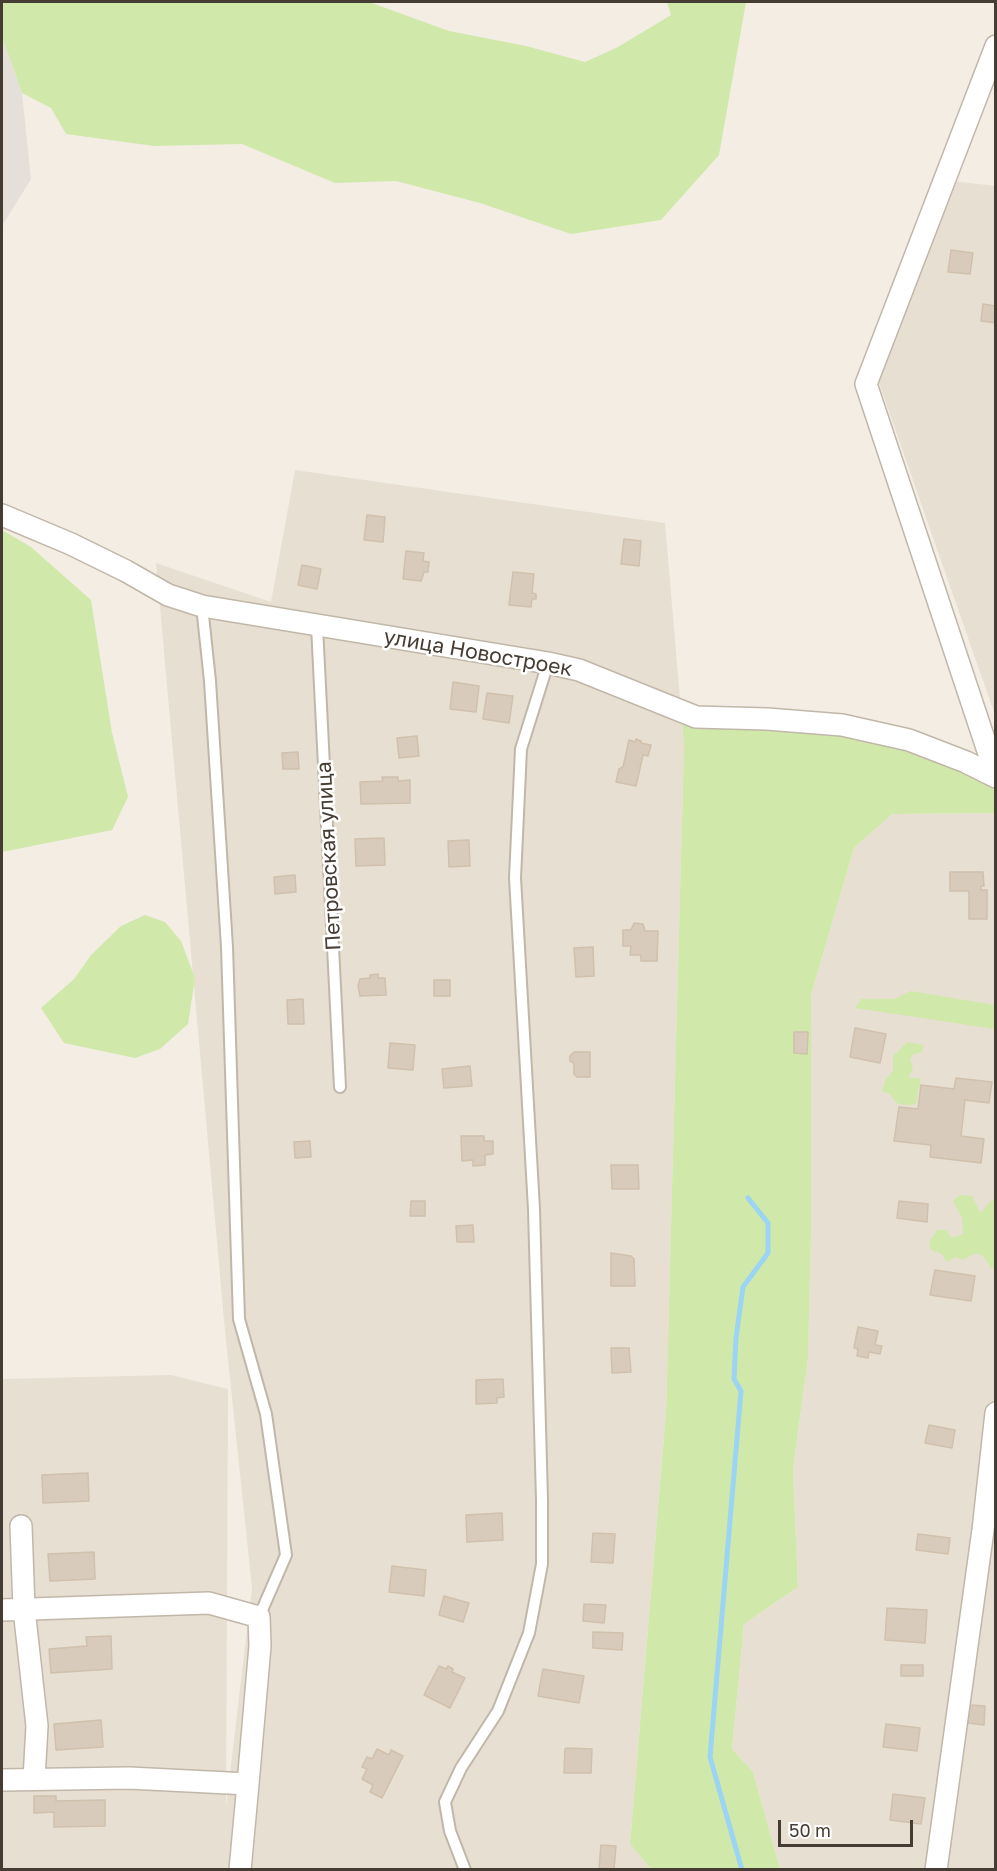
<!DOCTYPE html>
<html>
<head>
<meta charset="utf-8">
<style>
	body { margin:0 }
	#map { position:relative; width:997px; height:1871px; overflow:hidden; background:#f3ede4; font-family:"Golos Text",sans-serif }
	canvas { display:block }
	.frame { position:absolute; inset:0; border:3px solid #453d33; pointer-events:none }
	.scale { position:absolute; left:778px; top:1820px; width:135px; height:27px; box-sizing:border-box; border:3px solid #453d33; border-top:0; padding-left:8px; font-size:18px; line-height:21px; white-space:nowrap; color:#453d33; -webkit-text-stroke:4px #fff; paint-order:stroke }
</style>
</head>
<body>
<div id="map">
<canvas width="997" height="1871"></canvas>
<div class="frame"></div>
<div class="scale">50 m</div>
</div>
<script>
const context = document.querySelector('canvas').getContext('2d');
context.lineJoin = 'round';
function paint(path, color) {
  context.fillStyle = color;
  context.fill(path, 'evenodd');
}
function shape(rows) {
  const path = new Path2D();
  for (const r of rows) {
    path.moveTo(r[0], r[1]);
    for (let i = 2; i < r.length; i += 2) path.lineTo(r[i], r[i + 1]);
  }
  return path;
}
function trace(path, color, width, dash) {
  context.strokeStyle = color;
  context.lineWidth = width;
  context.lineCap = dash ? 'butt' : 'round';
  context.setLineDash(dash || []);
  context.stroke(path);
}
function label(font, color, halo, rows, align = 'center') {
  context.font = font + ' "Golos Text",sans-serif';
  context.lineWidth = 5;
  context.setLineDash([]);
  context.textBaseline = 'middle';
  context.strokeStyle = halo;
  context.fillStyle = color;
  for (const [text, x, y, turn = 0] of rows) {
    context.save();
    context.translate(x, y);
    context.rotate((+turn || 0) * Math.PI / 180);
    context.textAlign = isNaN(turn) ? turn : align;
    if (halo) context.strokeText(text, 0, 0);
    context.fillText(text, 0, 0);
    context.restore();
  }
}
paint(shape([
	[954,181,995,186,995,715,879,383],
	[295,470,665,523,684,745,666,1412,630,1844,651,1869,2,1869,2,1379,171,1375,228,1389,226,1807,252,1588,225,1331,156,563,271,602],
	[995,813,995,1869,780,1869,753,1772,732,1749,744,1624,798,1587,793,1469,808,1358,811,1238,811,995,854,848,892,814]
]), '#e7dfd1');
paint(shape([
	[2,37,22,93,31,179,2,226]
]), '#e4dfd9');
paint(shape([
	[2,2,369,2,449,31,526,46,585,62,618,47,671,15,667,2,746,2,719,155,661,220,571,234,480,203,396,181,335,183,242,144,154,146,66,134,51,108,22,93,2,37],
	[2,530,31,547,91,600,112,733,128,797,112,830,2,852],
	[682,722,861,736,968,772,995,788,995,813,892,814,854,848,811,995,811,1238,808,1358,793,1469,798,1587,744,1624,732,1749,753,1772,780,1869,651,1869,630,1844,666,1412,684,745],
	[145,915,165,922,181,941,195,978,188,1024,160,1049,135,1058,64,1043,41,1008,74,979,91,955,121,926],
	[911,991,995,1005,995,1029,855,1008,861,999,895,999],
	[907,1042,924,1045,922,1052,912,1055,910,1060,913,1066,909,1078,921,1078,916,1104,909,1105,898,1104,890,1094,882,1091,886,1079,893,1071,893,1056],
	[960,1195,972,1196,980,1213,995,1197,995,1267,992,1269,982,1255,974,1254,963,1260,956,1257,946,1262,942,1254,931,1250,929,1242,937,1230,946,1230,952,1238,963,1234,962,1218,953,1201]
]), '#d0e9aa');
trace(shape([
	[742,1870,710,1757,741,1391,734,1379,736,1338,743,1287,768,1253,768,1223,748,1198]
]), '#9cd4f3', 5);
const building = shape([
	[951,250,973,253,970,274,948,272,951,250],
	[983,304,996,306,996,323,981,321,983,304],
	[367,515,385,517,383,542,364,540,367,515],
	[624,539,641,541,639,566,621,564,624,539],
	[406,551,424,553,423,561,429,562,428,572,424,572,421,581,403,579,406,551],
	[302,565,321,569,317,589,298,585,302,565],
	[513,572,534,574,532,593,536,594,536,599,532,599,531,607,509,605,513,572],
	[453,682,479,686,476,712,450,709,453,682],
	[487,693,513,696,509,723,483,719,487,693],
	[417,736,419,756,399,758,397,738,417,736],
	[636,739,641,741,641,743,651,745,648,756,643,755,636,786,616,782,619,769,623,767,629,740,635,742,636,739],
	[298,752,299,769,283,769,282,753,298,752],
	[382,777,398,777,398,781,410,780,410,803,361,804,360,782,383,781,382,777],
	[384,838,385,865,356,866,355,839,384,838],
	[469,840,470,866,449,867,448,841,469,840],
	[950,872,983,872,984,886,981,886,981,890,987,890,987,919,969,919,969,891,950,891,950,872],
	[295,875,296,892,275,894,274,877,295,875],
	[634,923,643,924,645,931,658,931,657,961,641,961,641,955,630,955,631,946,623,946,623,930,631,930,634,923],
	[593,947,594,976,576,977,574,948,593,947],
	[378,974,378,978,385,978,386,995,360,996,358,986,360,979,370,978,370,975,378,974],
	[434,980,450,980,450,996,434,996,434,980],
	[303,999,304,1024,288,1024,287,1000,303,999],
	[855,1028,886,1034,880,1063,850,1057,855,1028],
	[794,1032,808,1032,807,1054,794,1053,794,1032],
	[390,1043,415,1045,413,1070,388,1068,390,1043],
	[574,1052,590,1052,590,1077,577,1077,574,1074,574,1063,570,1061,570,1056,574,1052],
	[470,1066,472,1086,444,1088,442,1069,470,1066],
	[956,1078,992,1082,989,1103,965,1100,961,1136,984,1139,981,1163,930,1157,931,1145,894,1141,899,1107,918,1109,921,1085,954,1089,956,1078],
	[461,1136,484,1136,484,1141,493,1141,493,1154,485,1155,485,1165,473,1166,473,1160,462,1161,461,1136],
	[310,1141,311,1157,295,1158,294,1142,310,1141],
	[611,1165,638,1165,639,1189,612,1189,611,1165],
	[411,1201,425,1201,425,1216,410,1216,411,1201],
	[899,1201,928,1204,927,1222,897,1218,899,1201],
	[473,1225,474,1242,457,1242,456,1226,473,1225],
	[611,1253,631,1256,634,1259,635,1286,611,1286,611,1253],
	[935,1270,975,1276,971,1301,930,1295,935,1270],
	[858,1327,878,1331,875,1345,882,1346,880,1354,869,1352,868,1358,857,1356,858,1349,854,1348,858,1327],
	[611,1348,629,1348,631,1372,612,1373,611,1348],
	[503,1379,504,1397,497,1398,497,1403,476,1404,476,1380,503,1379],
	[929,1425,955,1430,952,1448,925,1443,929,1425],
	[88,1473,89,1501,43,1503,42,1475,88,1473],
	[502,1513,503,1540,467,1542,466,1515,502,1513],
	[593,1533,615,1534,613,1563,591,1562,593,1533],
	[918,1534,950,1538,948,1554,916,1550,918,1534],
	[94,1552,95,1579,50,1581,48,1554,94,1552],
	[392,1566,426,1570,424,1596,389,1592,392,1566],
	[444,1596,469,1603,463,1622,439,1615,444,1596],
	[584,1604,606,1605,604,1623,583,1621,584,1604],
	[887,1608,927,1610,925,1643,885,1640,887,1608],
	[593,1632,623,1633,622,1650,593,1648,593,1632],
	[111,1636,112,1669,51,1673,49,1649,87,1646,86,1637,111,1636],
	[901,1665,923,1665,923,1676,901,1676,901,1665],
	[439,1666,446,1669,448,1666,453,1669,452,1672,465,1678,450,1708,424,1695,439,1666],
	[543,1669,584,1676,579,1703,538,1696,543,1669],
	[970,1705,985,1706,984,1725,968,1723,970,1705],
	[101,1720,103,1747,56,1750,54,1724,101,1720],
	[886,1724,920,1728,917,1751,883,1747,886,1724],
	[567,1748,592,1749,591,1773,564,1773,565,1749,567,1748],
	[377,1749,389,1755,391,1750,403,1756,382,1798,370,1792,373,1785,362,1779,367,1769,362,1767,367,1757,372,1759,377,1749],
	[893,1794,925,1798,921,1824,890,1820,893,1794],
	[34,1796,56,1796,56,1801,105,1800,105,1826,54,1827,54,1812,34,1813,34,1796],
	[601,1845,616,1846,614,1869,599,1868,601,1845]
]);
paint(building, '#d8cbbc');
trace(building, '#d0c0ac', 1.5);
const lane = shape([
	[202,606,210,681,227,947,239,1319,266,1414,286,1555,259,1617],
	[317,626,340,1087],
	[465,1870,450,1831,445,1802,461,1768,498,1711,529,1633,542,1564,542,1500,534,1209,515,878,521,749,548,663]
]);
const street = shape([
	[996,46,866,384,996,775],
	[2,515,71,544,126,571,168,595,202,606,548,663,579,670,696,717,767,719,842,725,909,740,966,762,996,777],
	[21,1526,24,1609,37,1726,34,1779],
	[2,1610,209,1603,259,1617,260,1646,248,1784],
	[2,1780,129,1778,248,1784,240,1870],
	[936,1870,983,1530,996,1413]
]);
trace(lane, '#c1b7a9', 14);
trace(street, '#c1b7a9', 24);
trace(lane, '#fff', 10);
trace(street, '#fff', 21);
label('21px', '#453d33', '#fff', [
	["улица Новостроек",478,653,10],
	["Петровская улица",329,856,-93]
]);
</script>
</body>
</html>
